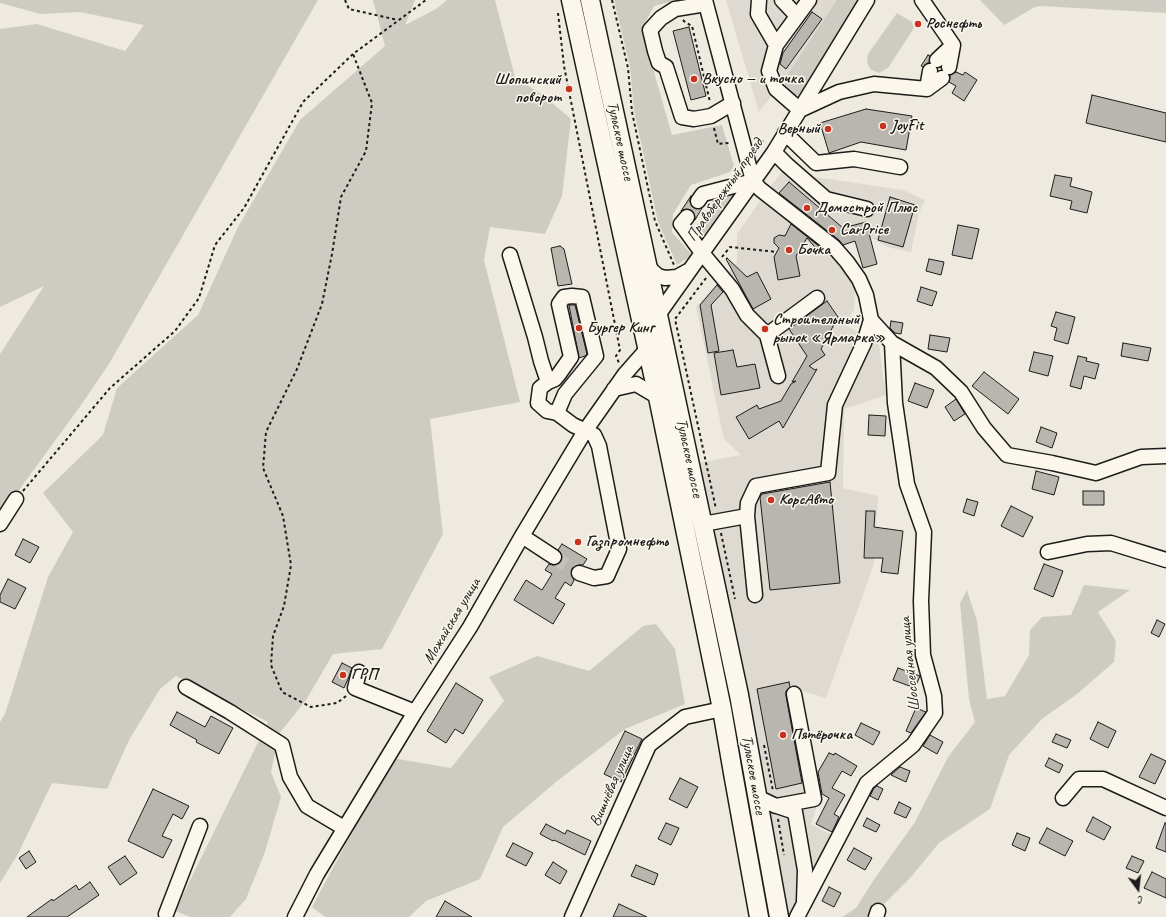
<!DOCTYPE html>
<html>
<head>
<meta charset="utf-8">
<style>
	body { margin:0 }
	#map { position:relative; width:1166px; height:917px; overflow:hidden; background:#eeeadf; font-family:Caveat,sans-serif }
	canvas { display:block }
	.north { position:absolute; left:1118px; top:869px; width:40px; height:40px; -webkit-text-stroke:3px #fbf7ec; paint-order:stroke; rotate:165deg; font-size:11px; font-weight:700; line-height:16px; text-align:center; color:#1c1c1c }
	.north::after { content:''; display:block; margin:auto; width:14px; height:18px; background:#1c1c1c; clip-path:polygon(50% 0,100% 100%,50% 72%,0 100%) }
</style>
</head>
<body>
<div id="map">
<canvas width="1166" height="917"></canvas>
<div class="north">С</div>
</div>
<script>
const context = document.querySelector('canvas').getContext('2d');
context.lineJoin = 'round';
function paint(path, color) {
  context.fillStyle = color;
  context.fill(path, 'evenodd');
}
function shape(rows) {
  const path = new Path2D();
  for (const r of rows) {
    path.moveTo(r[0], r[1]);
    for (let i = 2; i < r.length; i += 2) path.lineTo(r[i], r[i + 1]);
  }
  return path;
}
function trace(path, color, width, dash) {
  context.strokeStyle = color;
  context.lineWidth = width;
  context.lineCap = dash ? 'butt' : 'round';
  context.setLineDash(dash || []);
  context.stroke(path);
}
function label(font, color, halo, rows, align = 'center') {
  context.font = font + ' Caveat,sans-serif';
  context.lineWidth = 3;
  context.setLineDash([]);
  context.textBaseline = 'middle';
  context.strokeStyle = halo;
  context.fillStyle = color;
  for (const [text, x, y, turn = 0] of rows) {
    context.save();
    context.translate(x, y);
    context.rotate((+turn || 0) * Math.PI / 180);
    context.textAlign = isNaN(turn) ? turn : align;
    if (halo) context.strokeText(text, 0, 0);
    context.fillText(text, 0, 0);
    context.restore();
  }
}
paint(shape([
	[726,0,838,0,785,78,759,112],
	[791,161,808,176,903,190,925,200,919,213,911,252,887,247,870,237,839,246,770,187],
	[760,201,781,210,832,253,855,286,854,309,846,325,879,345,886,395,844,409,843,488,878,496,874,564,826,698,796,689,815,790,816,809,811,824,836,837,794,917,788,917,698,463,741,455,724,439,696,307,737,262,737,234]
]), '#dedad1');
paint(shape([
	[0,0,318,0,109,364,79,408,0,516,0,354,44,286,0,307,0,29,37,24,125,51,144,25,80,12,41,14,0,3],
	[373,0,415,0,405,25,436,9,447,0,495,0,515,77,544,96,571,119,562,196,545,234,490,227,484,260,520,402,430,419,443,534,382,649,333,654,306,700,279,734,271,772,281,797,265,852,246,899,230,917,190,917,175,911,268,722,176,676,160,689,129,740,107,789,52,783,18,854,0,883,0,722,5,714,48,577,73,532,43,493,103,435,117,388,198,315,238,227,300,120,385,46],
	[614,0,677,0,654,6,644,25,650,58,672,135,722,125,734,166,730,172,691,185,673,214,672,232,692,255,677,265,658,222,634,110,630,67],
	[837,0,858,0,799,95,785,97,785,78],
	[980,0,1166,0,1166,13,1040,6,1035,7,1004,25],
	[897,13,912,22,914,28,888,68,879,73,870,69,867,62,868,54],
	[735,192,703,236,696,227,715,197],
	[1084,585,1130,590,1098,612,1116,641,1114,662,1077,694,1042,719,1009,755,990,809,939,843,911,877,871,917,842,917,856,908,875,878,915,822,948,757,975,722,969,699,960,603,967,590,977,621,987,699,1005,696,1029,655,1030,630,1042,617,1071,615],
	[656,624,675,649,685,704,625,729,556,782,503,827,480,879,426,901,409,917,325,917,312,907,392,758,451,768,504,701,489,677,537,656,589,671,643,626]
]), '#ceccc2');
const building = shape([
	[812,12,822,19,786,69,780,64,783,53,812,12],
	[689,27,706,96,691,100,673,31,689,27],
	[928,55,930,56,929,63,927,63,923,67,921,66,928,55],
	[956,72,963,75,965,72,977,80,964,101,952,93,956,86,949,82,950,77,950,75,956,72],
	[1092,95,1166,113,1166,142,1086,123,1092,95],
	[866,109,912,116,906,150,861,142,829,153,820,123,866,109],
	[1055,175,1072,178,1070,186,1092,192,1087,213,1070,209,1072,201,1050,196,1055,175],
	[789,182,843,228,866,222,877,264,863,268,855,241,843,245,839,240,779,193,789,182],
	[691,196,690,201,690,204,693,208,698,209,702,208,695,220,695,215,692,210,688,209,685,209,681,211,691,196],
	[890,197,915,205,903,247,878,240,890,197],
	[791,224,825,251,821,254,807,238,796,256,800,276,778,280,774,257,779,248,774,243,774,238,779,235,785,236,791,224],
	[958,225,979,229,972,259,952,255,958,225],
	[560,246,564,249,572,284,558,286,551,248,560,246],
	[727,258,747,277,757,272,771,299,753,309,726,259,727,258],
	[929,259,944,262,941,275,926,271,929,259],
	[717,285,723,292,711,305,719,351,708,353,700,305,717,285],
	[921,287,937,292,932,306,917,301,921,287],
	[827,301,838,317,821,349,825,355,809,366,815,370,817,369,783,428,779,421,749,439,736,417,757,405,759,409,781,401,791,384,796,381,792,382,807,356,789,329,827,301],
	[569,305,575,305,587,354,585,356,579,358,569,305],
	[1056,312,1075,317,1068,344,1054,340,1057,328,1051,326,1056,312],
	[891,321,903,323,901,334,895,333,890,328,891,321],
	[930,335,950,338,947,352,928,349,930,335],
	[1123,343,1151,348,1148,361,1121,356,1123,343],
	[733,350,737,367,755,364,760,388,721,395,714,353,733,350],
	[1034,352,1053,356,1048,376,1029,371,1034,352],
	[1078,356,1087,358,1086,361,1099,364,1095,379,1084,376,1081,389,1070,386,1078,356],
	[984,372,1019,399,1008,414,972,386,984,372],
	[915,383,934,390,927,408,908,401,915,383],
	[956,399,965,414,954,421,945,407,956,399],
	[869,415,886,416,885,436,868,435,869,415],
	[1041,427,1057,433,1052,448,1036,442,1041,427],
	[1036,471,1059,477,1054,495,1032,489,1036,471],
	[830,482,840,583,770,590,760,497,762,494,830,482],
	[1083,491,1104,491,1104,505,1083,505,1083,491],
	[967,499,978,502,974,516,963,512,967,499],
	[1011,506,1033,517,1023,537,1001,526,1011,506],
	[866,511,875,511,874,527,903,531,898,574,881,572,883,558,864,558,866,511],
	[23,539,39,547,30,563,15,555,23,539],
	[562,544,587,559,583,565,578,565,573,567,571,571,571,574,574,580,571,586,565,582,555,598,565,604,553,624,514,600,526,580,542,590,552,574,545,570,549,564,553,565,557,565,561,561,562,557,562,554,558,550,562,544],
	[1044,564,1063,571,1053,597,1034,589,1044,564],
	[8,579,26,588,15,609,0,602,0,595,8,579],
	[1157,620,1165,624,1159,637,1151,633,1157,620],
	[342,663,352,668,348,679,344,688,332,682,342,663],
	[898,668,920,676,915,688,893,680,898,668],
	[789,682,790,687,786,691,786,696,802,783,776,789,757,689,789,682],
	[456,683,483,700,463,734,455,729,446,743,427,731,456,683],
	[916,708,926,712,911,733,906,731,916,708],
	[177,712,205,727,211,716,233,728,219,754,196,742,197,740,170,725,177,712],
	[1098,722,1116,731,1108,748,1090,739,1098,722],
	[861,723,880,732,873,745,855,735,861,723],
	[625,731,642,739,621,782,604,774,625,731],
	[1056,734,1071,740,1067,748,1052,742,1056,734],
	[930,735,943,742,937,754,923,746,930,735],
	[829,753,834,755,835,753,857,766,851,776,842,771,832,788,845,795,834,814,839,817,832,832,816,824,829,798,822,794,818,772,829,753],
	[1151,754,1166,761,1155,784,1139,777,1151,754],
	[1049,758,1063,765,1059,773,1045,766,1049,758],
	[900,767,910,771,906,782,891,775,900,767],
	[680,778,698,787,687,808,669,799,680,778],
	[877,786,883,789,878,800,870,796,874,788,877,786],
	[153,789,189,806,182,819,173,814,162,836,172,840,163,858,128,841,153,789],
	[899,802,911,808,906,818,894,813,899,802],
	[1093,817,1111,827,1104,840,1086,831,1093,817],
	[867,818,880,825,876,832,863,826,867,818],
	[666,823,679,828,671,845,658,839,666,823],
	[1165,823,1166,823,1166,852,1156,848,1165,823],
	[546,824,565,834,567,830,591,841,585,855,554,840,553,841,540,834,546,824],
	[1047,828,1073,841,1065,856,1039,843,1047,828],
	[1017,833,1030,838,1025,851,1012,845,1017,833],
	[513,843,533,853,526,866,506,856,513,843],
	[854,848,872,858,865,870,847,860,854,848],
	[29,851,36,862,26,869,19,858,29,851],
	[125,856,137,873,120,885,108,867,125,856],
	[1132,856,1144,861,1138,873,1126,868,1132,856],
	[553,862,567,871,560,884,545,875,553,862],
	[636,865,658,874,654,885,631,876,636,865],
	[1152,872,1166,879,1166,898,1144,888,1152,872],
	[90,882,99,895,67,917,27,917,52,899,53,901,76,885,79,890,90,882],
	[829,887,841,893,834,907,822,901,829,887],
	[445,901,472,917,436,917,445,901],
	[619,904,647,917,613,917,619,904]
]);
paint(building, '#b9b6af');
trace(building, '#1c1c1c', 1);
trace(shape([
	[687,217,698,201],
	[554,557,579,573]
]), '#c4c1b8', 14, [14, 7]);
const minor = shape([
	[705,0,753,181,760,189,834,247,847,262,859,279,866,295,871,320,864,343,835,405,828,473,756,486,748,503,747,516],
	[759,0,758,14,776,45],
	[782,0,797,16],
	[809,0,776,45,769,71,776,89,800,110,839,92,874,84,927,89,930,71],
	[922,0,953,45,937,60],
	[706,4,675,9,661,18,650,30,655,51,659,63,666,67,682,117,694,119,711,116,733,103],
	[949,67,953,45],
	[927,89,942,78],
	[785,133,816,163,854,159,900,167],
	[774,152,787,165,826,199,867,209],
	[698,201,703,194,753,181],
	[687,217,681,224,702,253,732,289,747,315,767,335,817,298],
	[510,255,535,337,541,361,548,382,540,388,538,403,547,411,557,413,573,425,594,435,599,446,619,549,607,576,594,578,579,573],
	[648,267,658,276,665,278,677,277,688,271],
	[658,315,702,253,774,152,867,0],
	[871,320,892,343,936,368,961,392,984,428,1007,455,1052,463,1096,473,1141,457,1166,456],
	[767,335,778,376],
	[548,382,555,379,559,374,571,357,559,304,564,297,572,296,582,297,596,356,565,394,557,413],
	[614,389,636,384,658,397],
	[0,524,16,499],
	[703,524,747,516,755,595],
	[522,536,554,557],
	[1048,552,1087,544,1111,543,1166,560],
	[359,672,355,688,415,712],
	[186,687,230,712,282,745,290,777,307,806,344,828],
	[757,797,776,806,814,799,794,694],
	[1063,798,1079,779,1103,779,1166,808],
	[777,806,795,812,805,870,804,901],
	[166,914,200,826],
	[295,917,317,874,415,712,470,627,522,536,585,431,625,374,647,349],
	[572,917,649,745,685,717,722,709],
	[797,917,867,783,913,745,935,713,934,696,923,655,921,601,924,532,907,484,895,403,892,343],
	[876,917,878,911]
]);
const major = shape([
	[571,0,658,397,722,709,733,773,759,917],
	[590,0,658,315,739,695,779,917]
]);
trace(minor, '#1c1c1c', 17);
trace(major, '#1c1c1c', 21);
trace(shape([
	[345,0,349,9,398,20],
	[612,0,628,68,632,112,655,221,674,265],
	[558,13,564,66,620,350,616,356,619,363],
	[683,20,685,22,692,26,710,102],
	[714,128,718,144,729,143],
	[755,138,766,143],
	[722,257,730,247,777,252],
	[706,278,675,319,716,509],
	[23,491,110,388,175,331,199,298,215,245,244,208,303,102,353,54,426,0],
	[721,533,735,599],
	[346,696,337,703,311,707,282,692,271,665,273,636,284,606,291,565,283,516,263,468,266,432,297,369,322,304,332,254,341,197,366,151,372,103,353,54],
	[764,745,773,791],
	[778,819,784,855]
]), '#1c1c1c', 2, [3, 3]);
trace(minor, '#fbf7ec', 14);
trace(major, '#fbf7ec', 18);
for (const [x, y, r, color] of [
	[918,24,4,"#c8321e"],
	[694,79,4,"#c8321e"],
	[569,89,4,"#c8321e"],
	[883,126,4,"#c8321e"],
	[828,129,4,"#c8321e"],
	[807,208,4,"#c8321e"],
	[832,230,4,"#c8321e"],
	[789,250,4,"#c8321e"],
	[579,328,4,"#c8321e"],
	[765,329,4,"#c8321e"],
	[771,500,4,"#c8321e"],
	[578,542,4,"#c8321e"],
	[343,675,4,"#c8321e"],
	[783,735,4,"#c8321e"]
]) {
  const dot = new Path2D();
  dot.arc(x, y, r, 0, 2 * Math.PI);
  context.fillStyle = color;
  context.fill(dot);
  trace(dot, '#fbf7ec', 1.5);
}
label('bold 16px', '#1c1c1c', '#fbf7ec', [
	["Роснефть",926,24],
	["Вкусно — и точка",702,79],
	["Шопинский",561,80,"right"],
	["поворот",561,98,"right"],
	["JoyFit",891,126],
	["Верный",820,129,"right"],
	["Домострой Плюс",815,208],
	["CarPrice",840,230],
	["Бочка",797,250],
	["Строительный",773,320],
	["рынок «Ярмарка»",773,338],
	["Бургер Кинг",587,328],
	["КорсАвто",779,500],
	["Газпромнефть",586,542],
	["ГРП",351,675],
	["Пятёрочка",791,735]
], 'left');
label('16px', '#1c1c1c', '#fbf7ec', [
	["Тульское шоссе",620,141,78],
	["Правобережный проезд",725,190,-55],
	["Тульское шоссе",689,458,78],
	["Можайская улица",452,621,-59],
	["Шоссейная улица",910,664,-96],
	["Тульское шоссе",753,775,80],
	["Вишнёвая улица",612,786,-66]
]);
</script>
</body>
</html>
